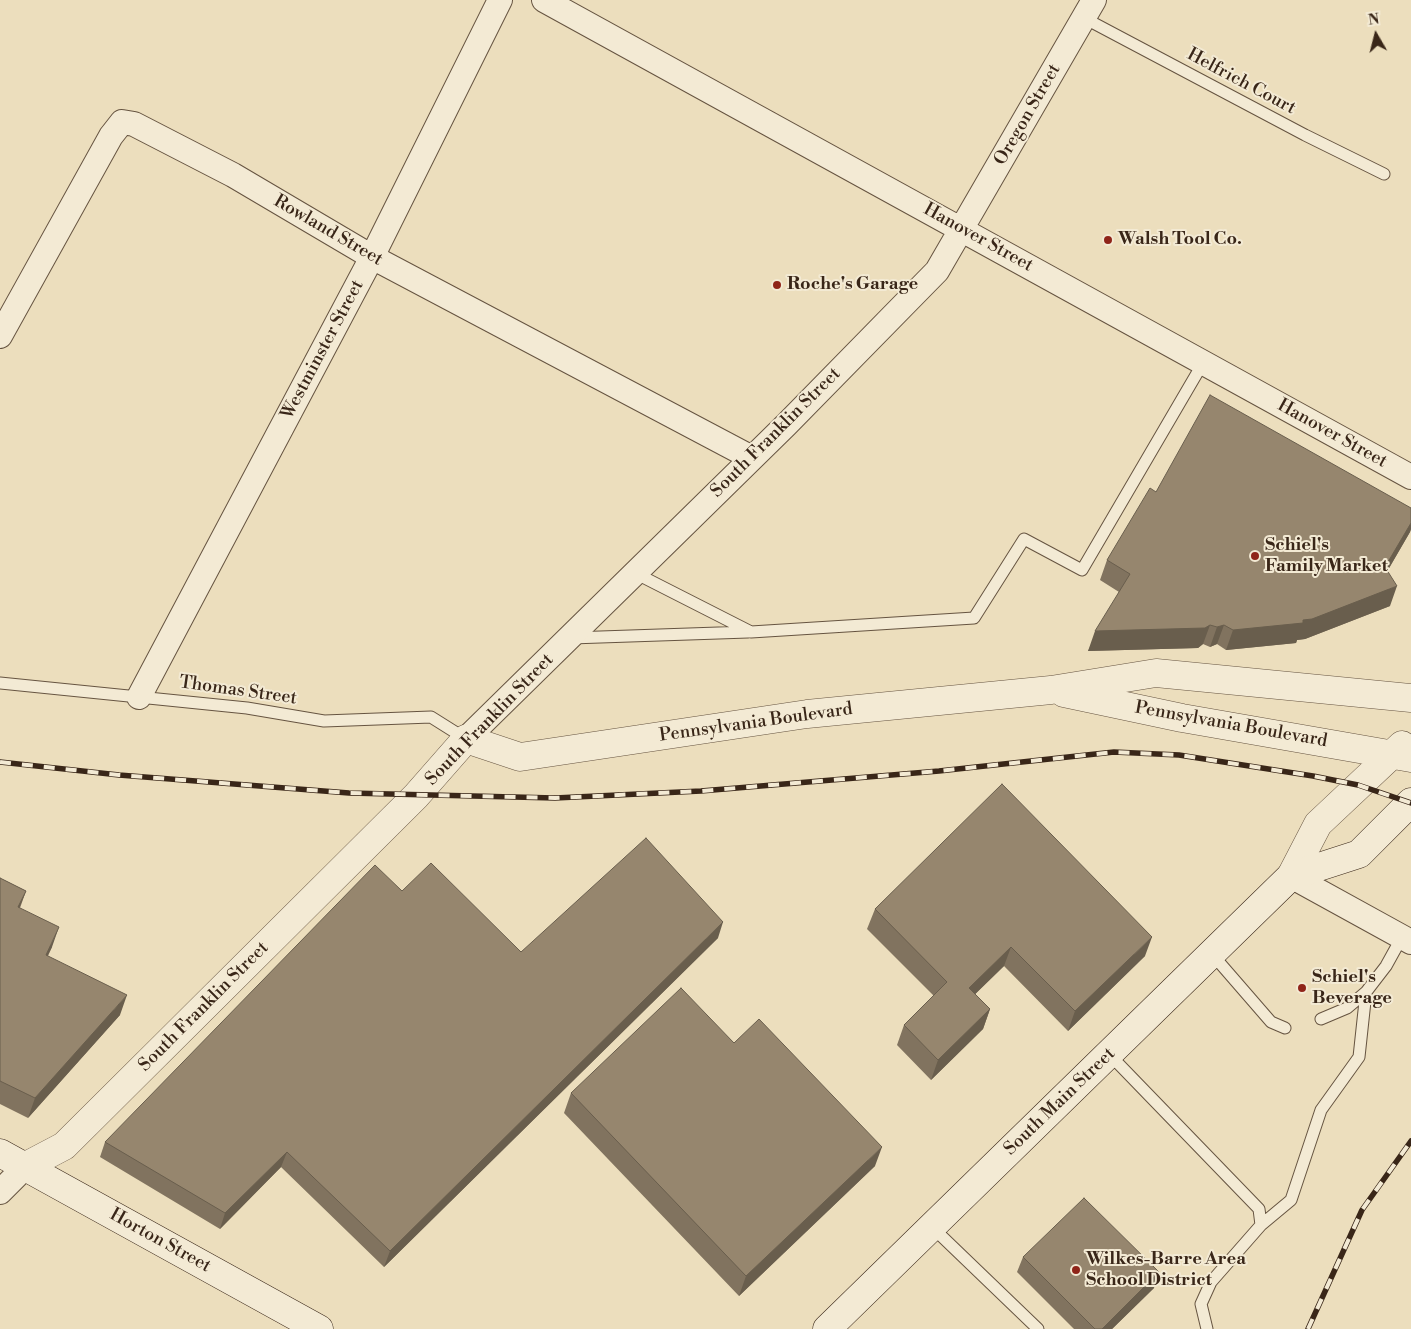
<!DOCTYPE html>
<html>
<head>
<meta charset="utf-8">
<style>
	body { margin:0 }
	#map { position:relative; width:1411px; height:1329px; overflow:hidden; background:#ecdebd; font-family:"Libre Bodoni",serif }
	canvas { display:block }
	.north { position:absolute; left:1351px; top:10px; width:50px; height:50px; -webkit-text-stroke:4px #f3ead4; paint-order:stroke; rotate:352deg; font-size:14px; font-weight:700; line-height:20px; text-align:center; color:#392618 }
	.north::after { content:''; display:block; margin:auto; width:18px; height:22px; background:#392618; clip-path:polygon(50% 0,100% 100%,50% 72%,0 100%) }
</style>
</head>
<body>
<div id="map">
<canvas width="1411" height="1329"></canvas>
<div class="north">N</div>
</div>
<script>
const context = document.querySelector('canvas').getContext('2d');
context.lineJoin = 'round';
function shape(rows) {
  const path = new Path2D();
  for (const r of rows) {
    path.moveTo(r[0], r[1]);
    for (let i = 2; i < r.length; i += 2) path.lineTo(r[i], r[i + 1]);
  }
  return path;
}
function trace(path, color, width, dash) {
  context.strokeStyle = color;
  context.lineWidth = width;
  context.lineCap = dash ? 'butt' : 'round';
  context.setLineDash(dash || []);
  context.stroke(path);
}
function paint(path, color) {
  context.fillStyle = color;
  context.fill(path, 'evenodd');
}
function label(font, color, halo, rows, align = 'center') {
  context.font = font + ' "Libre Bodoni",serif';
  context.lineWidth = 4;
  context.setLineDash([]);
  context.textBaseline = 'middle';
  context.strokeStyle = halo;
  context.fillStyle = color;
  for (const [text, x, y, turn = 0] of rows) {
    context.save();
    context.translate(x, y);
    context.rotate((+turn || 0) * Math.PI / 180);
    context.textAlign = isNaN(turn) ? turn : align;
    if (halo) context.strokeText(text, 0, 0);
    context.fillText(text, 0, 0);
    context.restore();
  }
}
const service = shape([
	[1084,18,1305,135,1384,174],
	[633,572,751,632,974,618,1024,539,1082,570,1203,363],
	[571,638,748,632],
	[0,683,247,708,324,721,431,717,466,739],
	[1212,954,1271,1022,1285,1028],
	[1321,1019,1347,1008,1366,992,1386,966,1402,937],
	[1109,1054,1259,1209,1261,1225,1291,1200,1321,1110,1359,1057,1366,992],
	[932,1227,1038,1329],
	[1207,1329,1201,1304,1211,1282,1261,1225]
]);
const minor = shape([
	[544,0,1411,477],
	[0,336,111,136,122,122,134,124,233,175,372,257,752,458],
	[139,697,372,257,500,0],
	[466,739,786,425,937,271,1094,0],
	[1291,876,1411,942],
	[0,1192,26,1166]
]);
const tertiary = shape([
	[1064,693,1182,718,1411,758],
	[1291,876,1318,824,1402,745],
	[26,1166,64,1146,416,796,466,739,520,757,807,714,1051,690,1156,673,1411,698]
]);
const secondary = shape([
	[0,1153,319,1329],
	[827,1329,1291,876,1359,854,1411,802]
]);
trace(service, '#665441', 13);
trace(minor, '#665441', 26);
trace(tertiary, '#665441', 29);
trace(secondary, '#392618', 29);
trace(service, '#f3ead4', 11);
trace(minor, '#f3ead4', 24);
trace(tertiary, '#f3ead4', 28);
trace(secondary, '#f3ead4', 28);
const rail = shape([
	[0,762,119,775,349,793,555,798,701,791,939,771,1114,752,1179,755,1313,776,1358,785,1411,803],
	[1308,1329,1362,1210,1411,1141]
]);
trace(rail, '#392618', 5.5);
trace(rail, '#f3ead4', 4, [11]);
paint(shape([
	[1156,492,1411,508,1411,529,1410,532,1388,570,1390,606,1305,639,1297,640,1296,643,1226,650,1217,644,1210,647,1203,644,1198,648,1088,651,1119,592,1100,580,1107,560],
	[0,878,26,891,20,908,52,947,48,956,120,1015,28,1118,0,1104],
	[402,891,521,952,718,938,384,1267,281,1167,220,1229,100,1157,105,1142],
	[875,909,1145,956,1068,1031,1004,966,975,994,990,1009,983,1029,931,1080,897,1045,904,1025,934,996,867,929],
	[734,1043,875,1166,739,1296,564,1113,571,1093],
	[1023,1257,1154,1288,1112,1329,1074,1329,1017,1272]
]), '#81735f');
paint(shape([
	[1411,523,1411,529,1410,532,1378,587,1385,567],
	[1397,586,1390,606,1305,639,1297,640,1296,643,1226,650,1233,630,1303,620],
	[1210,625,1203,644,1198,648,1088,651,1095,631],
	[1224,625,1217,644,1210,647,1217,627],
	[26,891,18,911,18,907],
	[723,922,718,938,384,1267,390,1251],
	[59,927,52,947,38,974,46,955],
	[1152,937,1145,956,1068,1031,1075,1011],
	[1011,947,1004,966,962,1007,969,988],
	[127,995,120,1015,28,1118,35,1098],
	[990,1009,983,1029,931,1080,938,1060],
	[882,1147,875,1166,739,1296,746,1276],
	[287,1152,281,1167,220,1229,225,1213],
	[1159,1272,1154,1288,1112,1329,1102,1329]
]), '#695e4d');
const building = shape([
	[1210,395,1411,508,1411,523,1385,567,1397,586,1312,619,1303,620,1303,623,1233,630,1224,625,1217,627,1210,625,1205,628,1095,631,1130,574,1107,560,1150,488,1156,492,1210,395],
	[1002,784,1152,937,1075,1011,1011,947,969,988,990,1009,938,1060,904,1025,947,982,875,909,1002,784],
	[646,838,723,922,390,1251,287,1152,225,1213,105,1142,375,865,402,891,431,863,521,952,646,838],
	[0,878,26,891,18,907,59,927,46,955,127,995,35,1098,0,1081,0,878],
	[681,988,734,1043,759,1019,882,1147,746,1276,571,1093,681,988],
	[1084,1198,1159,1272,1102,1329,1095,1329,1023,1257,1084,1198]
]);
paint(building, '#96866e');
trace(building, '#695e4d', 1);
for (const [x, y, r, color] of [
	[1108,240,5,"#8f2418"],
	[777,285,5,"#8f2418"],
	[1255,556,5,"#8f2418"],
	[1302,988,5,"#8f2418"],
	[1076,1270,5,"#8f2418"]
]) {
  const dot = new Path2D();
  dot.arc(x, y, r, 0, 2 * Math.PI);
  context.fillStyle = color;
  context.fill(dot);
  trace(dot, '#f3ead4', 2);
}
label('18px', '#392618', '#f3ead4', [
	["Helfrich Court",1241,82,28],
	["Oregon Street",1028,115,-60],
	["Rowland Street",328,231,30],
	["Hanover Street",978,238,29],
	["Westminster Street",323,350,-62],
	["South Franklin Street",776,433,-45],
	["Hanover Street",1332,434,29],
	["Thomas Street",238,691,8],
	["South Franklin Street",490,720,-46],
	["Pennsylvania Boulevard",756,723,-8],
	["Pennsylvania Boulevard",1231,725,10],
	["South Franklin Street",204,1007,-45],
	["South Main Street",1060,1102,-44],
	["Horton Street",160,1241,29]
]);
label('bold 18px', '#392618', '#f3ead4', [
	["Walsh Tool Co.",1118,240],
	["Roche's Garage",787,285],
	["Schiel's",1265,546],
	["Family Market",1265,567],
	["Schiel's",1312,978],
	["Beverage",1312,999],
	["Wilkes-Barre Area",1086,1260],
	["School District",1086,1281]
], 'left');
</script>
</body>
</html>
